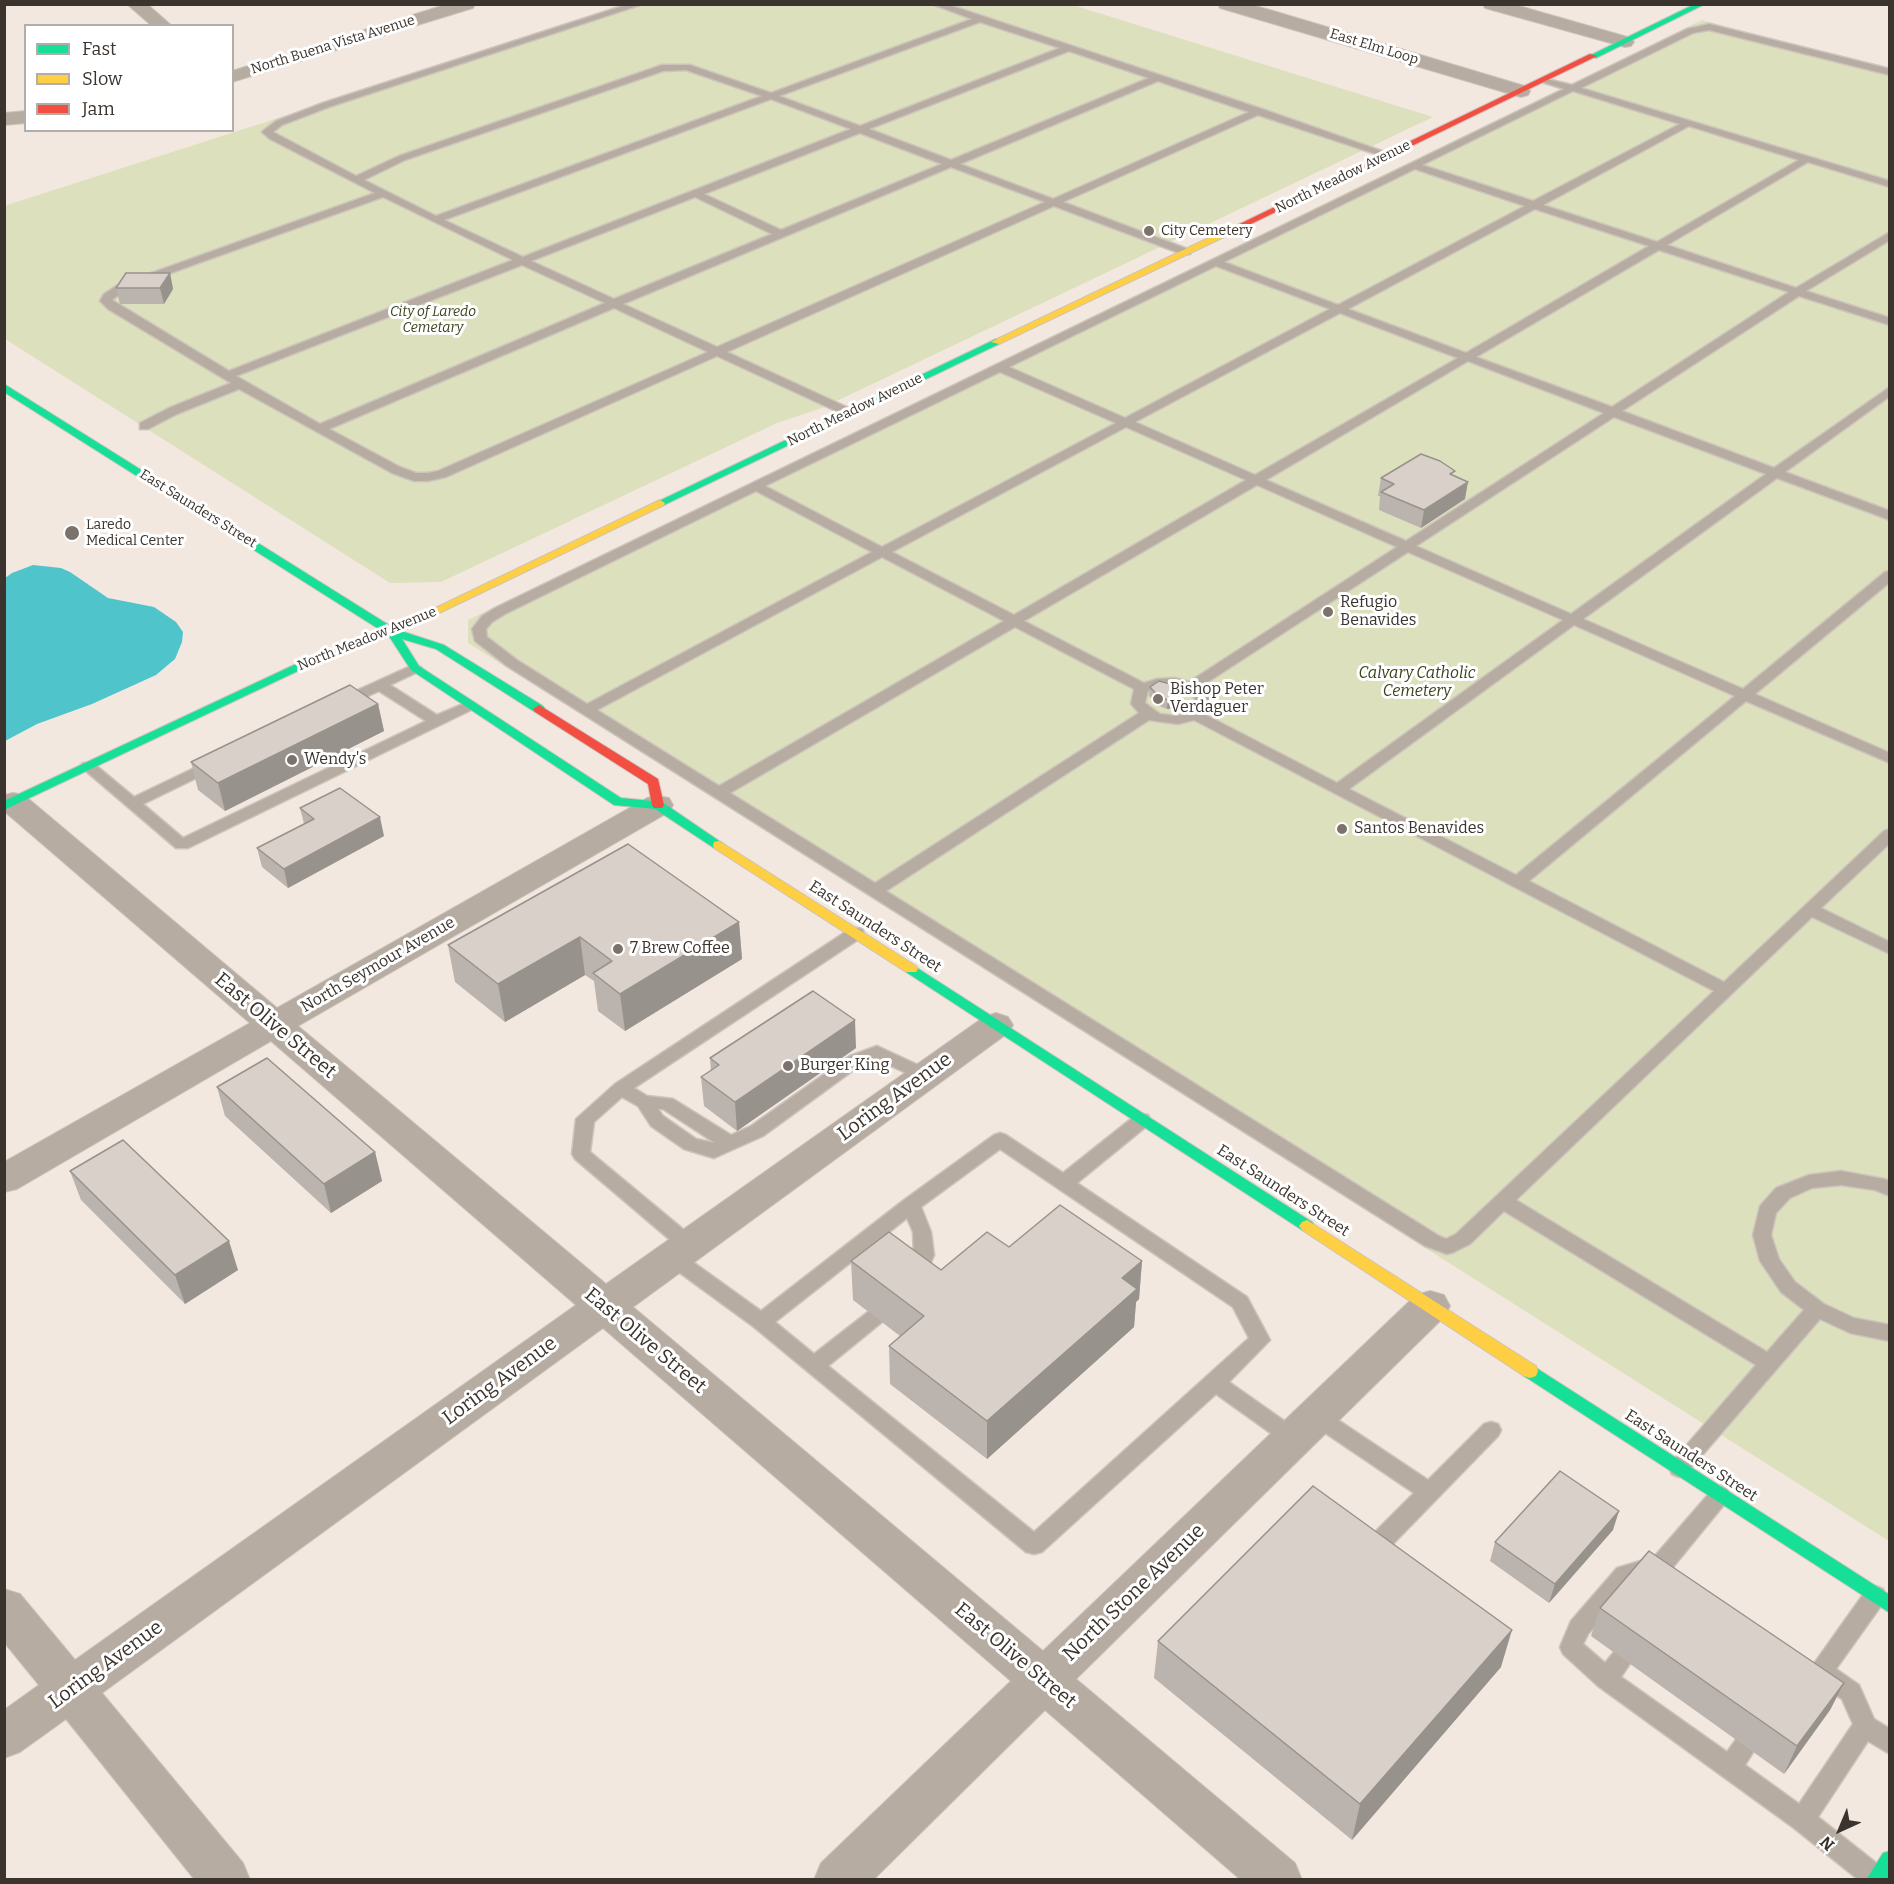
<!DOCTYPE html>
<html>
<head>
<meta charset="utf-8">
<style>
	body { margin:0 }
	#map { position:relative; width:1894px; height:1884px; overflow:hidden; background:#f3e8df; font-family:Bitter,serif }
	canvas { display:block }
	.frame { position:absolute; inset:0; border:6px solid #3b332d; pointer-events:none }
	.legend { position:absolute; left:24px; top:24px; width:210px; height:108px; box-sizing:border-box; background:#fff; border:2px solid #b1adab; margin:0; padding:8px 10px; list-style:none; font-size:18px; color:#3b332d }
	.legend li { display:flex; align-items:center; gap:12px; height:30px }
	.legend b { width:30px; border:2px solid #b1adab }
	.north { position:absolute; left:1810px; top:1800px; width:60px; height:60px; -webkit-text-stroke:4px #fff; paint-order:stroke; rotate:224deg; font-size:16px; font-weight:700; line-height:24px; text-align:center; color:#3b332d }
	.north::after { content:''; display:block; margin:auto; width:21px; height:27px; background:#3b332d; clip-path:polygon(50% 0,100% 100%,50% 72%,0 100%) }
</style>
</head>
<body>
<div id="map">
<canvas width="1894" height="1884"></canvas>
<div class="frame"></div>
<ul class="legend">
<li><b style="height:8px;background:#16e098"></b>Fast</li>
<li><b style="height:8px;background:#ffcf43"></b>Slow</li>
<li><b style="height:8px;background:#f24e42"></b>Jam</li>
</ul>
<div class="north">N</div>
</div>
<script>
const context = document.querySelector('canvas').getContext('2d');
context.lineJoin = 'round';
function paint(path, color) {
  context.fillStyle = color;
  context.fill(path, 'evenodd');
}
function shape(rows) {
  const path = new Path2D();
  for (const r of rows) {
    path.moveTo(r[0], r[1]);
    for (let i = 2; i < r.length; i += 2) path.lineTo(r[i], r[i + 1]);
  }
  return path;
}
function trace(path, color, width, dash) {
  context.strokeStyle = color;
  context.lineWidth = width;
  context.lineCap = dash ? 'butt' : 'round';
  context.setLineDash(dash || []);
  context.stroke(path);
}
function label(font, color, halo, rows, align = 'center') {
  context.font = font + ' Bitter,serif';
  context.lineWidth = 6;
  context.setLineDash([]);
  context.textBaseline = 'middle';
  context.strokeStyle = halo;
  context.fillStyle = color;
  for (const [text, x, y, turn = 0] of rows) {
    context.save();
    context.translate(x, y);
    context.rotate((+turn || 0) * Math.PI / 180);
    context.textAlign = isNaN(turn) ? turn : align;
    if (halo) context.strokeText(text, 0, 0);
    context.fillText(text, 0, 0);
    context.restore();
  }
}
paint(shape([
	[630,5,1073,5,1433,117,822,408,777,423,441,582,390,583,5,339,4,206],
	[1702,20,1889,70,1889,1541,468,643,468,620]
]), '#dce0bc');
paint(shape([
	[33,565,61,568,70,572,108,598,154,607,176,622,183,632,182,642,175,659,156,675,92,704,37,724,5,741,5,578,12,573]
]), '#4fc4cb');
const lane = shape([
	[629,4,643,4,329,107,282,125,273,132,356,176,399,156,662,65,690,65,771,93,972,19,932,4,946,4,1262,109,1393,155,1385,157,1258,115,1063,202,1190,250,1190,254,1182,254,1054,206,727,352,853,410,853,416,849,417,717,356,446,477,428,481,414,481,392,473,239,389,177,414,148,429,140,429,140,423,169,408,231,383,108,309,100,301,104,294,118,285,375,193,270,139,262,132,264,130,276,121,323,103,629,4],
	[980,22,1060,48,860,126,779,96,980,22],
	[1069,51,1149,78,951,160,869,129,1069,51],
	[686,70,762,96,436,216,364,180,405,160,663,71,686,70],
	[1158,81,1249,112,1053,199,960,164,1158,81],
	[771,99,851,129,523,257,444,220,771,99],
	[860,133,942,164,781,230,704,194,860,133],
	[951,167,1045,202,717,347,623,304,951,167],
	[383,197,513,260,229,371,112,300,126,289,383,197],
	[695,197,772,234,614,299,531,261,695,197],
	[522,265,605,303,320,424,236,376,522,265],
	[614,308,708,352,438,471,428,473,416,473,400,467,329,429,614,308],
	[1709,24,1890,69,1890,75,1709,30,1693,33,1581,88,1890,181,1890,187,1808,162,1667,245,1796,288,1890,232,1890,240,1806,291,1890,318,1890,325,1799,296,1622,411,1774,468,1890,387,1890,396,1785,472,1890,511,1890,520,1777,478,1583,619,1743,689,1885,572,1890,571,1890,582,1755,694,1890,753,1890,763,1746,701,1529,881,1724,982,1884,831,1890,829,1890,843,1821,908,1890,942,1890,954,1812,917,1516,1200,1767,1352,1804,1310,1781,1292,1760,1261,1753,1235,1760,1206,1776,1188,1809,1175,1841,1171,1884,1179,1890,1181,1890,1196,1875,1190,1841,1185,1812,1188,1790,1198,1776,1213,1771,1235,1779,1259,1795,1282,1824,1304,1854,1318,1890,1325,1890,1341,1850,1333,1820,1319,1686,1474,1679,1477,1672,1474,1669,1468,1672,1462,1756,1365,1504,1211,1470,1244,1454,1252,1447,1254,1425,1246,507,666,475,641,472,629,482,616,495,608,1564,89,1542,82,1542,78,1572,85,1687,29,1709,24],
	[1573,91,1680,124,1533,201,1422,165,1573,91],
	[1689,126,1799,160,1657,242,1543,205,1689,126],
	[1415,169,1525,206,1338,305,1224,262,1415,169],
	[1535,209,1649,246,1466,353,1348,309,1535,209],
	[1659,250,1789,292,1612,407,1476,357,1659,250],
	[1216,266,1330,309,1125,418,1009,367,1216,266],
	[1340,313,1458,358,1255,475,1135,422,1340,313],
	[1468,361,1604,413,1406,541,1266,480,1468,361],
	[1000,372,1116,423,882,547,765,486,1000,372],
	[1614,417,1766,474,1571,614,1416,546,1614,417],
	[1126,427,1246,480,1014,615,892,552,1126,427],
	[1257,485,1397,547,1189,682,1175,678,1157,679,1144,683,1024,621,1257,485],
	[756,491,872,552,587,704,517,660,487,637,486,629,492,622,505,614,756,491],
	[1408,552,1563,620,1337,783,1204,714,1208,709,1209,697,1200,687,1408,552],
	[882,557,1004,621,719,786,597,710,882,557],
	[1574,625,1735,696,1516,875,1349,789,1574,625],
	[1015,627,1134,689,1131,704,1139,713,875,883,730,793,1015,627],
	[1174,686,1186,690,1195,698,1194,708,1190,712,1177,716,1160,714,1145,703,1148,691,1159,687,1174,686],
	[1149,720,1178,724,1194,720,1714,991,1456,1234,1446,1239,1439,1236,886,891,1149,720],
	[415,664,422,668,420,671,390,685,437,715,470,701,477,705,475,708,188,848,176,848,80,766,83,763,93,763,134,797,209,761,219,761,221,764,219,767,143,804,183,838,426,721,379,691,348,705,338,705,336,702,338,699,415,664],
	[856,928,862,929,864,933,862,937,634,1088,647,1096,673,1099,731,1135,751,1126,850,1056,877,1046,931,1071,934,1075,931,1079,925,1081,919,1079,876,1059,862,1064,763,1136,714,1158,684,1149,651,1126,638,1106,622,1097,594,1122,590,1152,696,1240,699,1245,696,1250,689,1252,682,1250,575,1159,572,1154,576,1119,615,1084,850,929,856,928],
	[658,1109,663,1109,715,1143,696,1139,663,1116,658,1109],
	[1142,1114,1148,1115,1151,1120,1148,1125,1077,1183,1247,1297,1270,1340,1229,1382,1300,1432,1303,1438,1300,1444,1293,1447,1286,1444,1216,1394,1042,1552,1034,1554,1026,1552,754,1327,665,1262,662,1257,665,1252,672,1250,679,1252,761,1311,904,1200,994,1135,1000,1133,1006,1135,1063,1173,1136,1115,1142,1114],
	[1000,1149,1233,1307,1249,1338,1034,1532,828,1366,882,1322,885,1317,882,1312,875,1309,868,1312,814,1354,775,1322,907,1218,913,1232,914,1255,905,1279,908,1284,915,1286,922,1284,934,1255,931,1232,921,1207,1000,1149],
	[1316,1408,1323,1410,1428,1480,1484,1424,1491,1422,1498,1424,1501,1430,1498,1436,1393,1544,1385,1546,1377,1544,1374,1537,1377,1530,1414,1493,1309,1422,1306,1416,1309,1410,1316,1408],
	[1720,1486,1727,1489,1731,1495,1727,1501,1669,1572,1632,1583,1588,1634,1583,1644,1605,1663,1614,1652,1622,1649,1630,1652,1633,1659,1621,1677,1727,1752,1737,1738,1745,1735,1753,1738,1757,1746,1745,1765,1799,1804,1853,1724,1842,1699,1819,1683,1811,1686,1803,1683,1800,1676,1803,1669,1813,1665,1867,1589,1875,1586,1883,1589,1886,1596,1883,1603,1836,1669,1859,1685,1874,1719,1890,1729,1890,1754,1868,1741,1818,1817,1885,1870,1888,1880,1859,1880,1794,1828,1598,1686,1563,1654,1560,1647,1571,1621,1617,1568,1654,1557,1713,1489,1720,1486]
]);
const street = shape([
	[127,4,147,4,172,26,152,26,127,4],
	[448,4,475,4,473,8,232,82,232,71,448,4],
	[1218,4,1248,4,1270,10,1528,87,1530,91,1528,95,1521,97,1514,95,1220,8,1218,4],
	[1483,4,1512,4,1631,38,1634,42,1631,46,1625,47,1485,8,1483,4],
	[26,111,26,123,4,125,4,113,26,111],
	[13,793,24,795,277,1008,647,798,658,796,669,798,673,805,669,812,298,1026,606,1284,984,1017,996,1013,1008,1017,1013,1025,1008,1033,633,1307,1043,1651,1416,1295,1430,1291,1444,1295,1450,1306,1444,1317,1076,1679,1295,1863,1302,1880,1241,1880,1045,1710,873,1880,814,1880,821,1863,1011,1681,603,1328,102,1693,243,1863,250,1880,195,1880,66,1719,20,1752,4,1758,4,1710,39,1685,4,1642,4,1589,20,1594,75,1660,576,1305,271,1041,17,1189,4,1192,4,1162,250,1023,4,811,4,795,13,793]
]);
const fast = shape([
	[1695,4,1705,4,1596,58,1589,56,1695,4],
	[996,339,1001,342,999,344,664,505,660,506,655,503,996,339],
	[4,384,392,627,404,623,408,624,408,628,401,631,444,645,543,706,545,709,543,712,535,712,436,649,402,639,419,666,621,798,662,802,725,845,724,848,714,848,655,809,614,805,411,670,389,636,302,669,4,810,4,801,294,665,382,631,4,392,4,384],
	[911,964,1312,1222,1315,1226,1312,1230,1307,1232,1302,1230,906,972,904,969,906,966,911,964],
	[1530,1364,1890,1595,1890,1613,1524,1376,1522,1371,1524,1366,1530,1364],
	[1890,1851,1888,1880,1866,1880,1883,1853,1890,1851]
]);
const slow = shape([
	[1221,232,1225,235,1224,237,999,344,991,342,1221,232],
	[660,500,665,503,664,505,408,628,404,629,398,626,660,500],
	[719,841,916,966,918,969,916,972,906,972,714,848,713,845,714,842,719,841],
	[1307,1220,1536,1366,1538,1371,1536,1376,1530,1378,1524,1376,1302,1230,1299,1226,1302,1222,1307,1220]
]);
const jam = shape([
	[1590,54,1597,56,1224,237,1217,235,1590,54],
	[539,705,658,779,664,805,662,808,654,808,652,805,648,784,535,712,533,709,539,705]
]);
trace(lane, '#cdc4bd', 3);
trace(street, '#cdc4bd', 2);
trace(fast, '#cdc4bd', 2);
trace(slow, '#cdc4bd', 2);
trace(jam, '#cdc4bd', 2);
paint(lane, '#b6aca2');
paint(street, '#b6aca2');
paint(fast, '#16e098');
paint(slow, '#ffcf43');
paint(jam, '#f24e42');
paint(shape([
	[170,273,173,289,164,304,120,304,116,288],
	[1454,476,1465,499,1421,528,1379,510,1380,496,1378,496,1381,478],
	[1150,687,1183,699,1180,707,1167,709,1159,706,1149,696],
	[378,704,384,731,225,811,198,790,191,762],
	[300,808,384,836,288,888,262,867,257,848,304,824],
	[739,922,742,959,625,1031,598,1011,594,981,585,975,505,1022,455,982,448,945],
	[856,1048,737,1131,704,1106,701,1077,711,1071,710,1058],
	[217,1087,375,1152,382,1181,331,1213,225,1116],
	[70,1171,238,1270,185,1304,81,1200],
	[1009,1247,1142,1261,1139,1299,1136,1302,1134,1327,987,1459,890,1384,889,1346,900,1336,853,1300,851,1261,941,1270],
	[1613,1530,1549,1603,1490,1561,1495,1542],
	[1600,1608,1844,1683,1830,1710,1784,1774,1591,1636],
	[1158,1641,1501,1667,1352,1840,1154,1678]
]), '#bbb3ad');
paint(shape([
	[170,273,173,289,164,304,160,288],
	[1468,482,1465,499,1421,528,1424,510],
	[1183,690,1183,699,1180,707,1167,709,1168,700],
	[378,704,384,731,225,811,218,783],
	[380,817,384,836,288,888,284,869],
	[739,922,742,959,625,1031,620,994],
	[580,937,585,975,505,1022,498,984],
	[855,1020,856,1048,737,1131,735,1102],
	[375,1152,382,1181,331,1213,324,1184],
	[229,1241,238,1270,185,1304,175,1275],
	[1142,1261,1139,1299,1136,1302,1134,1327,987,1459,987,1421,1122,1278],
	[1619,1511,1613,1530,1549,1603,1555,1584],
	[1512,1630,1501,1667,1352,1840,1360,1804],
	[1844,1683,1830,1710,1784,1774,1797,1746]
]), '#98928d');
const building = shape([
	[126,273,170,273,160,288,116,288,126,273],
	[1421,454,1440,461,1455,471,1450,474,1468,482,1424,510,1381,492,1394,484,1381,478,1421,454],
	[1159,681,1178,686,1183,690,1181,698,1168,700,1159,697,1150,687,1159,681],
	[350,685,378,704,218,783,191,762,350,685],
	[340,788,380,817,284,869,257,848,314,819,300,808,340,788],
	[628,844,739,922,620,994,593,973,612,961,580,937,498,984,448,945,628,844],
	[813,991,855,1020,735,1102,701,1077,719,1065,710,1058,813,991],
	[267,1058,375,1152,324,1184,217,1087,267,1058],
	[123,1140,229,1241,175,1275,70,1171,123,1140],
	[1060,1205,1142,1261,1122,1278,1137,1289,987,1421,889,1346,924,1316,851,1261,889,1232,941,1270,987,1232,1009,1247,1060,1205],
	[1560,1471,1619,1511,1555,1584,1495,1542,1560,1471],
	[1313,1486,1512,1630,1360,1804,1158,1641,1313,1486],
	[1649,1551,1844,1683,1797,1746,1600,1608,1649,1551]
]);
paint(building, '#d9d0c9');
trace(building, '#98928d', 1.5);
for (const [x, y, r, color] of [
	[1149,231,6,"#7b726b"],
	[72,533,8,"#7b726b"],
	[1328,612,6,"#7b726b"],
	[1158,699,6,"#7b726b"],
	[292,760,6,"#7b726b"],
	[1342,829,6,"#7b726b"],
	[618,949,6,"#7b726b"],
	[788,1066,6,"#7b726b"]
]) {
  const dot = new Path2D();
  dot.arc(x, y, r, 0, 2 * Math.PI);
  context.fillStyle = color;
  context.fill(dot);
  trace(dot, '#fff', 2);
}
label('14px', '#3b332d', '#fff', [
	["North Buena Vista Avenue",333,45,-17],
	["East Elm Loop",1374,47,17],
	["North Meadow Avenue",1343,177,-26],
	["North Meadow Avenue",855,410,-26],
	["East Saunders Street",198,509,32],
	["North Meadow Avenue",367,639,-22]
]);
label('14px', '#3b332d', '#fff', [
	["City Cemetery",1161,231],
	["Laredo",86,525],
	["Medical Center",86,541]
], 'left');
label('italic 14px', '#3a431d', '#fff', [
	["City of Laredo",433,312],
	["Cemetary",433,328]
]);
label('16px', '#3b332d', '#fff', [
	["Refugio",1340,603],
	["Benavides",1340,621],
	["Bishop Peter",1170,690],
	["Verdaguer",1170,708],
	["Wendy's",304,760],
	["Santos Benavides",1354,829],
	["7 Brew Coffee",630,949],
	["Burger King",800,1066]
], 'left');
label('italic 16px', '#3a431d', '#fff', [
	["Calvary Catholic",1417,674],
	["Cemetery",1417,692]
]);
label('16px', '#3b332d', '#fff', [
	["East Saunders Street",875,927,33],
	["North Seymour Avenue",378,965,-30],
	["East Saunders Street",1283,1191,33],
	["East Saunders Street",1691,1456,33]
]);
label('20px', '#3b332d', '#fff', [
	["East Olive Street",275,1026,40],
	["Loring Avenue",895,1097,-36],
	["East Olive Street",645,1341,40],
	["Loring Avenue",500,1381,-36],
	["North Stone Avenue",1134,1593,-44],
	["East Olive Street",1015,1656,40],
	["Loring Avenue",106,1665,-36]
]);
</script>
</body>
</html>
